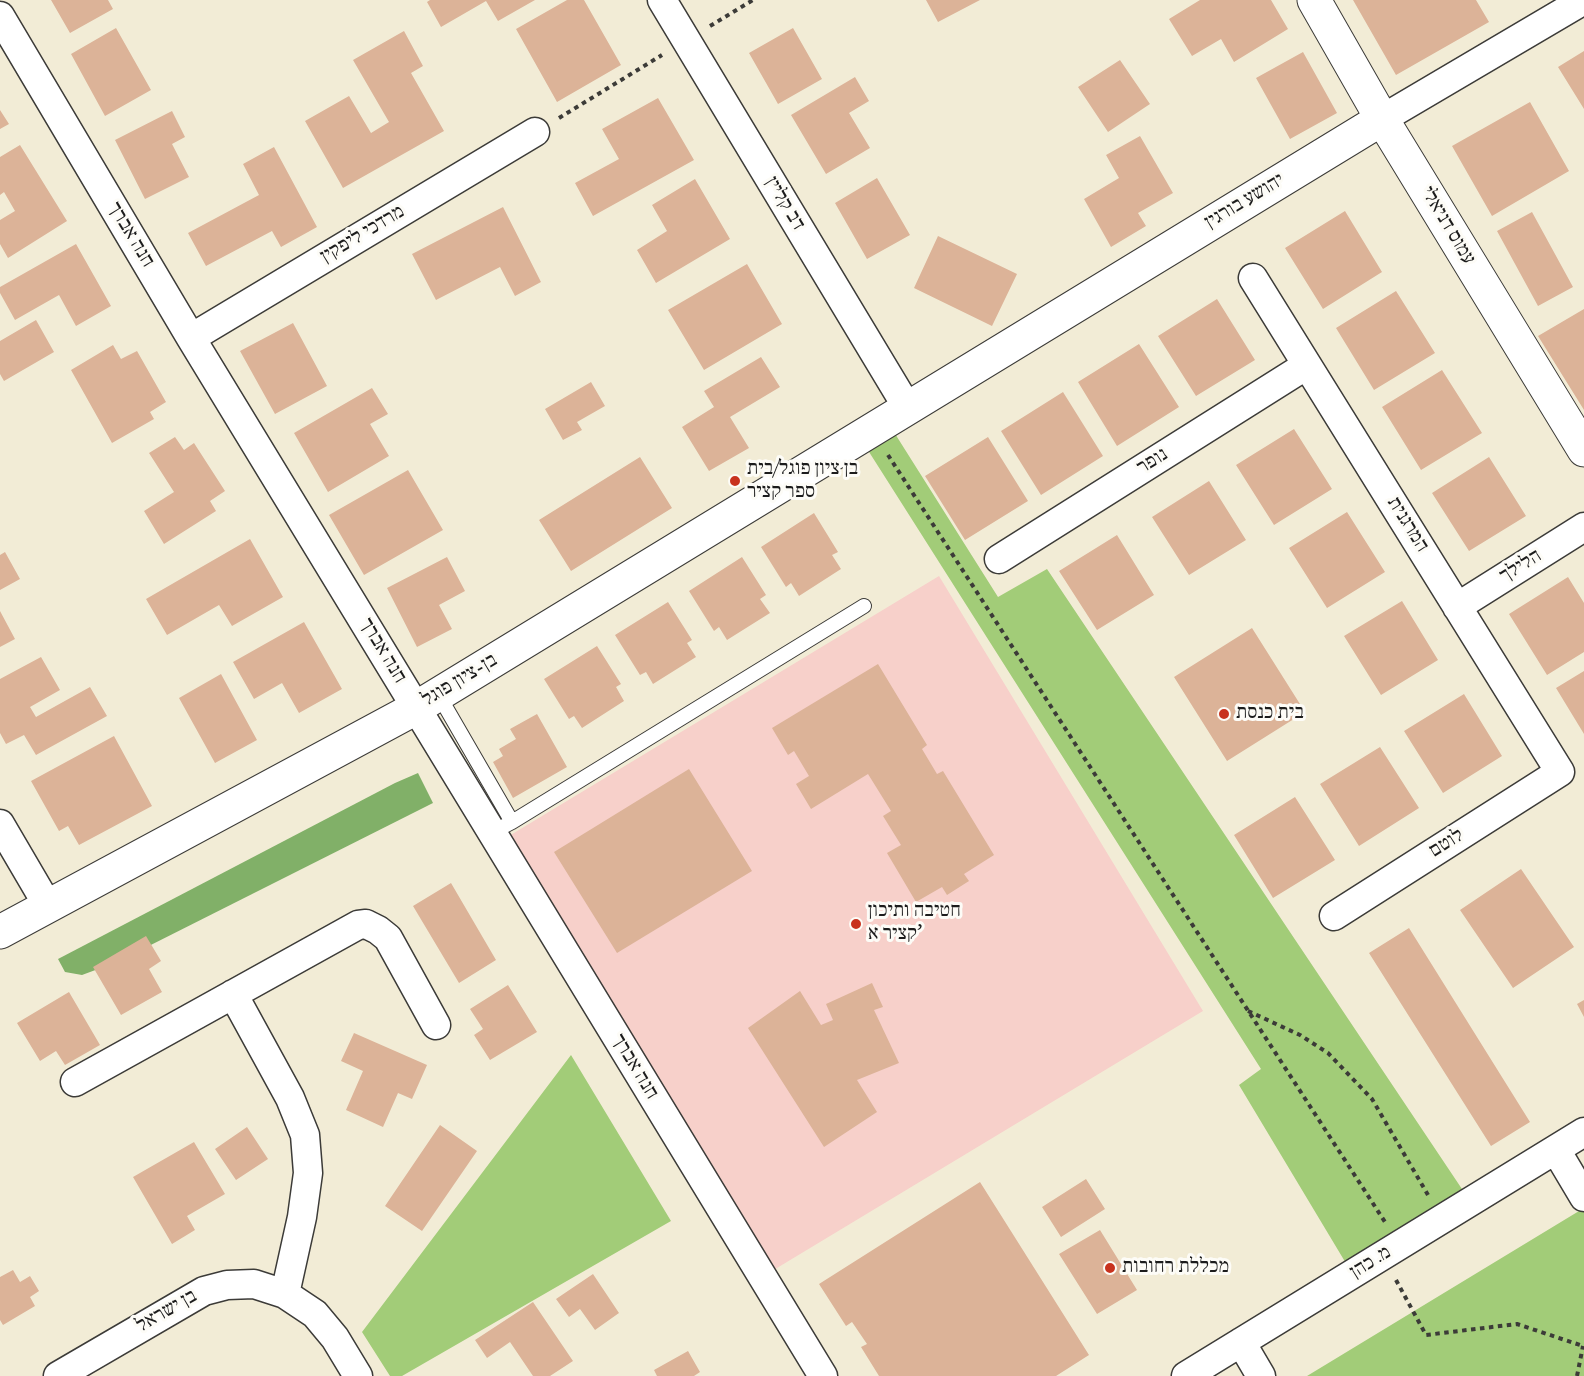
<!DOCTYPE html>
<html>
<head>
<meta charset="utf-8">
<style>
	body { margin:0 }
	canvas { display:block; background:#f2ecd6 }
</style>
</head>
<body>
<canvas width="1584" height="1376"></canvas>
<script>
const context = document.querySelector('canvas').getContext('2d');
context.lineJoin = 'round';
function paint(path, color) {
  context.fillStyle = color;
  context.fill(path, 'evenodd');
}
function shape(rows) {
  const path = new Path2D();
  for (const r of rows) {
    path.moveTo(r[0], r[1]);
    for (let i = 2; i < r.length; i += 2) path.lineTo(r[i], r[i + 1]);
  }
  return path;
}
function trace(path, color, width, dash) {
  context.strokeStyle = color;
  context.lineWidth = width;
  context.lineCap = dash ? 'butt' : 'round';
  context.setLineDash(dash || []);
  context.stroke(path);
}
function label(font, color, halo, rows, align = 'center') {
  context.font = font + ' "IM FELL Double Pica","Frank Ruhl Libre",serif';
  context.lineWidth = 6;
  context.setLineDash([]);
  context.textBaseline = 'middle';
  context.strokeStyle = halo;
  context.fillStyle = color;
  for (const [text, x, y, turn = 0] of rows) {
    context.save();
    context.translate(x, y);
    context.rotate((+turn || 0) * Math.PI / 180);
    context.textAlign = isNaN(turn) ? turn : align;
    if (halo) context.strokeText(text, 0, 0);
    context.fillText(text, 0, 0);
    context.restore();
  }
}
paint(shape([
	[939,576,1203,1011,772,1271,509,836]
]), '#f7d0ca');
paint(shape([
	[892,429,998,597,1047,569,1466,1195,1350,1270,1239,1085,1261,1069,864,444],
	[571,1055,671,1221,402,1376,390,1376,362,1332],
	[1584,1208,1584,1376,1307,1376]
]), '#a2cc78');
paint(shape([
	[418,773,433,803,117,962,82,975,65,972,58,959,395,783]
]), '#81b068');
paint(shape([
	[51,0,108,0,113,9,70,33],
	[430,0,535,0,498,21,486,1,441,27,427,2],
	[567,0,584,0,621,65,557,102,516,29],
	[926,0,980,0,938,22],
	[1200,0,1271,0,1288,29,1234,62,1221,39,1192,56,1169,19],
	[1353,0,1476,0,1489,22,1396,75],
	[116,28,151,90,105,116,71,54],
	[793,28,822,79,778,104,749,53],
	[404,31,423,66,411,73,444,131,343,188,305,121,349,96,371,133,389,122,353,60],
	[1584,51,1584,109,1558,67],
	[1303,52,1337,113,1290,139,1256,78],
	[1120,60,1150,104,1108,132,1078,87],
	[855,77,869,101,849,113,870,148,826,174,791,115],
	[658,98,694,160,593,216,575,183,619,159,602,129],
	[1530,102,1569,171,1492,216,1452,146],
	[0,110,9,124,0,129],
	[172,111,185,137,172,144,189,177,145,199,115,140],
	[1140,136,1173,193,1138,213,1146,226,1111,247,1084,199,1119,178,1106,155],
	[20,145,67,221,8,258,0,244,0,220,15,211,4,192,0,195,0,157],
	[274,147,317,227,281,247,272,231,206,266,188,233,259,195,243,164],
	[877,178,910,235,867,259,835,203],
	[695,179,730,239,656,283,637,250,667,231,652,205],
	[503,207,541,282,515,296,500,267,436,300,412,254],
	[1345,211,1382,272,1323,309,1285,248],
	[1532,212,1573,287,1538,306,1497,231],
	[938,236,1017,274,992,326,914,288],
	[76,244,111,306,76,326,59,295,15,320,0,293,0,287],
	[747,264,782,324,704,370,668,310],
	[1396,291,1435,353,1374,390,1336,328],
	[1217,299,1255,360,1196,396,1158,336],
	[1584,309,1584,410,1538,336],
	[36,320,54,352,4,381,0,374,0,341],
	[293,323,327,386,275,414,240,351],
	[1139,344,1179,407,1117,446,1078,382],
	[113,345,121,359,137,351,166,402,150,412,154,419,112,443,71,370],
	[761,357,780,387,730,417,749,448,709,471,682,427,714,407,704,391],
	[1442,370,1482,433,1421,470,1382,407],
	[591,382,605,406,577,422,582,430,563,440,545,409],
	[372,388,388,414,370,424,389,456,328,492,294,433],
	[1063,392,1103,456,1041,495,1001,431],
	[1294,429,1332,489,1274,525,1236,465],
	[175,437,184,450,194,443,225,491,210,501,216,511,164,544,144,511,174,492,149,453],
	[988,437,1028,501,965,540,925,476],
	[640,457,672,508,571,571,539,520],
	[1489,457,1526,516,1469,551,1432,493],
	[408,470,443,530,364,575,329,515],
	[1209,481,1246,540,1189,575,1152,517],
	[1347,512,1385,572,1327,608,1289,548],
	[814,513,838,552,832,555,841,569,799,596,791,583,786,587,761,547],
	[1117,535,1154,595,1097,630,1059,571],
	[250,539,283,597,232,626,219,605,167,635,146,599],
	[5,552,20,579,0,590,0,555],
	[447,557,465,591,439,605,452,629,417,647,387,588],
	[742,557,766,595,760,599,770,613,727,640,719,627,714,631,689,591],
	[1568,577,1584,603,1584,652,1547,675,1509,614],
	[1402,601,1438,660,1381,695,1344,636],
	[668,602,692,640,687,643,696,657,653,684,646,672,640,675,615,635],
	[0,611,15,639,0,647],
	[304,622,342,689,299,713,282,683,254,699,233,662],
	[1252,628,1305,712,1227,761,1174,677],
	[597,646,621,684,616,687,624,701,582,728,574,716,569,719,544,679],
	[41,657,60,690,30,707,36,717,90,687,107,716,36,755,24,735,6,744,0,733,0,679],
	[878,664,927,745,922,749,937,774,943,771,994,855,964,874,969,881,947,895,942,887,916,902,887,853,901,845,883,816,891,811,868,774,811,809,796,784,809,776,794,751,788,755,772,728],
	[1584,671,1584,734,1556,688],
	[221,674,257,740,215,763,179,698],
	[1464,694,1502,756,1443,793,1404,731],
	[537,714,567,767,513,798,493,762,503,756,499,749,516,739,510,729],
	[114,736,152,806,79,845,68,826,59,831,31,781],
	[1380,747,1419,808,1359,846,1320,784],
	[689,769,752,871,617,953,554,852],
	[1295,797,1335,860,1273,898,1234,835],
	[1521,869,1574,947,1513,988,1460,910],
	[451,883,496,960,459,983,413,906],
	[1409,928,1530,1122,1491,1146,1369,953],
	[146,936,161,961,149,969,162,992,121,1015,93,967],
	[872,983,883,1007,874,1010,899,1063,857,1080,877,1112,824,1147,748,1028,800,991,821,1025,833,1020,826,1004],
	[508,985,537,1032,490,1060,474,1035,483,1029,470,1009],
	[69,992,100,1045,65,1065,56,1051,40,1061,17,1023],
	[1584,1000,1584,1017,1577,1004],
	[354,1033,427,1065,412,1099,398,1093,383,1127,346,1110,363,1071,341,1061],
	[440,1125,477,1151,422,1231,385,1206],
	[247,1127,268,1159,236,1180,215,1149],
	[194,1142,225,1194,187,1216,195,1230,172,1244,133,1177],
	[1086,1179,1105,1209,1061,1237,1042,1207],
	[980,1182,1089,1355,1056,1376,879,1376,861,1347,867,1344,852,1322,846,1326,819,1284],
	[1100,1230,1137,1290,1097,1314,1059,1254],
	[13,1270,20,1282,30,1276,39,1291,30,1297,35,1306,3,1325,0,1320,0,1277],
	[593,1274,619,1313,595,1330,580,1309,569,1317,556,1299],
	[533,1302,573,1361,550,1376,533,1376,510,1342,487,1358,475,1340],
	[688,1351,700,1372,694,1376,657,1376,654,1370]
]), '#dcb398');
const lane = shape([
	[438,694,512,822],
	[491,833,512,822,864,606]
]);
const street = shape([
	[662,0,907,407],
	[0,16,191,338,823,1376],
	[1382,119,1584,0],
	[1253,278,1560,772,1334,916],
	[191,338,535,132],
	[999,559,1307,365],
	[1457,607,1584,527],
	[0,824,48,906],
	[233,994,290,1098,305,1135,308,1173,302,1217,285,1294],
	[75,1082,358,925,366,924,378,930,388,938,436,1025],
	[1556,1150,1584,1197],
	[1241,1342,1261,1376],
	[58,1376,204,1291,227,1285,254,1284,285,1294,315,1314,335,1338,358,1376],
	[1186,1376,1584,1132]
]);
const secondary = shape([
	[1314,0,1382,119,1584,450],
	[0,932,416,708,1382,119]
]);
trace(lane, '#3c3b38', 16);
trace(street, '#3c3b38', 31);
trace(secondary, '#3c3b38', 35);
trace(shape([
	[710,26,753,0],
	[559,118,662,55],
	[888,455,1385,1222],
	[1248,1011,1300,1035,1328,1053,1372,1099,1428,1195],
	[1396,1280,1426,1335,1517,1324,1583,1346],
	[1577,1376,1583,1346]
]), '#3c3b38', 4, [4.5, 4.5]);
trace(lane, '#fff', 14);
trace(street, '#fff', 28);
trace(secondary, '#fff', 33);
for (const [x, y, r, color] of [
	[735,481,6,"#c8321e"],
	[1224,714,6,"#c8321e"],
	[856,924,6,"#c8321e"],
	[1110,1268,6,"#c8321e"]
]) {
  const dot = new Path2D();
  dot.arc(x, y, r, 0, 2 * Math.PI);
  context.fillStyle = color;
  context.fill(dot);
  trace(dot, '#fdfcf7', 2);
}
label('20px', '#1c1c1c', '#fdfcf7', [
	["יהושע בורגין",1245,202,-31],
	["דב קליין",784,204,59],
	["עמוס דניאלי",1447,226,59],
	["חנה אברך",130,235,59],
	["מרדכי ליפקין",363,235,-31],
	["נופר",1153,462,-32],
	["המרגנית",1407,525,58],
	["הלילך",1521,567,-32],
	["חנה אברך",382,651,59],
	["בן-ציון פוגל",460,681,-31],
	["לוטם",1447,844,-32],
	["חנה אברך",634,1067,59],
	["מ. כהן",1371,1263,-32],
	["בן ישראל",167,1312,-30]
]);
label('20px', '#1c1c1c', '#fdfcf7', [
	["בן ציון פוגל/בית",747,470],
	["ספר קציר",747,493],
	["בית כנסת",1236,714],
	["חטיבה ותיכון",868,912],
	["קציר א'",868,935],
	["מכללת רחובות",1122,1268]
], 'left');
</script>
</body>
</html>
